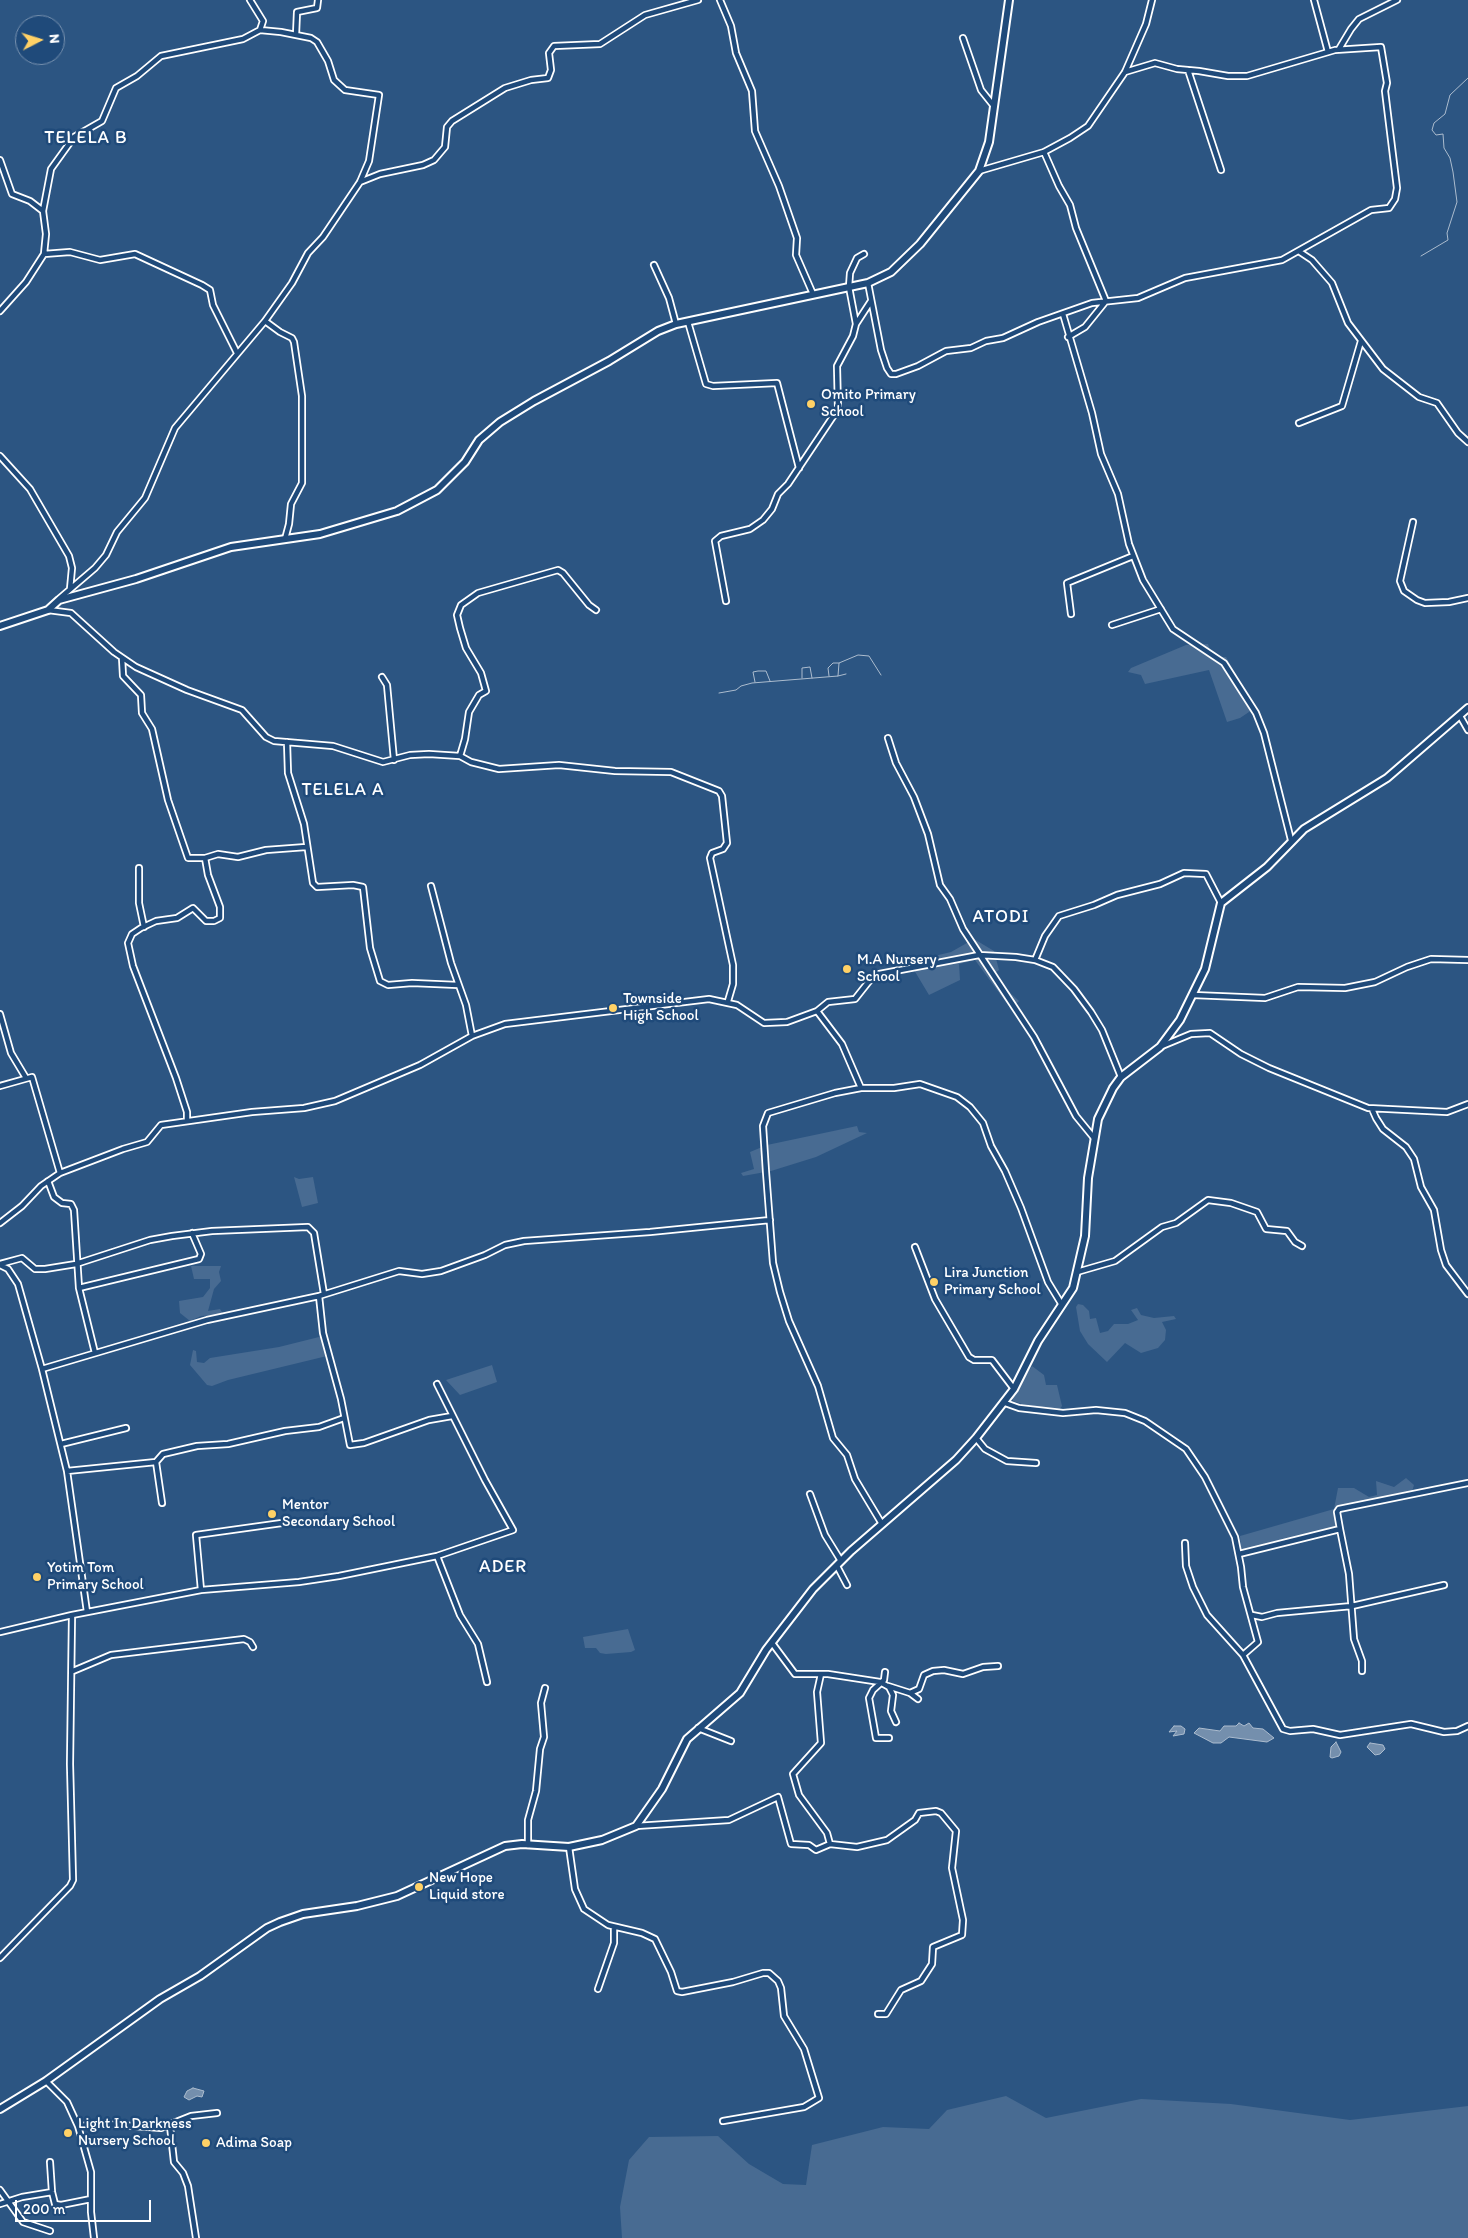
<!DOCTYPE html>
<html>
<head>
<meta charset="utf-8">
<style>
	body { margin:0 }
	#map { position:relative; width:1468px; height:2238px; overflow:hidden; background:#2c5582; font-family:Itim,sans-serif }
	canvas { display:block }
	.north { position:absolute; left:15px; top:15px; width:50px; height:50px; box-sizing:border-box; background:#1f4a7a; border:1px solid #7992af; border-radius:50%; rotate:85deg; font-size:14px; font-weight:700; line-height:20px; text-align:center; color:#fff }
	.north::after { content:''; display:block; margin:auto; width:18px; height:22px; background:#ffd166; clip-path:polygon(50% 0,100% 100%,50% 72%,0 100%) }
	.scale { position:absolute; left:15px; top:2200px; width:136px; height:22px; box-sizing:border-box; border:2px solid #fff; border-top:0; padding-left:6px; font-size:15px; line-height:18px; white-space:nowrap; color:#fff; -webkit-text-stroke:4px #1f4a7a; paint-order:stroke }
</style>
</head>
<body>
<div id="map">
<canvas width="1468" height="2238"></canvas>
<div class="north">N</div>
<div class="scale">200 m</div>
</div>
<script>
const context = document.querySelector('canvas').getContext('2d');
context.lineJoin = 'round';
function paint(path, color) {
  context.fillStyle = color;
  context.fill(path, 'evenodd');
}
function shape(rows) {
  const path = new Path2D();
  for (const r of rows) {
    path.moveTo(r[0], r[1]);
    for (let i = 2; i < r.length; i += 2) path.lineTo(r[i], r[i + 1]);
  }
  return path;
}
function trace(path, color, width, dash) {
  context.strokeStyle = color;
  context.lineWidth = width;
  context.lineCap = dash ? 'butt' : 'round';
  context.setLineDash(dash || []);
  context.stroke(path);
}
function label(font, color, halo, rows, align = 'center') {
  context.font = font + ' Itim,sans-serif';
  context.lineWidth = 5;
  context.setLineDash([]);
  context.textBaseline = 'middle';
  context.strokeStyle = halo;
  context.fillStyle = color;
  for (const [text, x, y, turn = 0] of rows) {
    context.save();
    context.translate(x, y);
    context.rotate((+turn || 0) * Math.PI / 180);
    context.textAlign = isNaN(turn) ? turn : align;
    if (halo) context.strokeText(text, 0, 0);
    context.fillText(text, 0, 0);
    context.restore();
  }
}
paint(shape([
	[1208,644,1212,657,1226,657,1255,708,1240,718,1227,722,1209,670,1145,684,1141,675,1128,672,1131,668,1186,645],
	[974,939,994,951,999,970,995,973,1003,986,1019,1001,1011,1009,975,960,959,964,960,980,929,995,911,965,898,968,897,965,951,952],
	[857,1126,859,1132,867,1133,816,1157,771,1171,743,1176,741,1173,754,1169,750,1152,767,1145],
	[294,1177,299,1179,313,1177,318,1203,302,1207],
	[191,1266,221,1266,219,1272,221,1281,214,1289,208,1311,220,1309,223,1314,201,1316,190,1321,180,1313,179,1301,203,1297,210,1288,210,1279,194,1279],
	[1078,1304,1083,1305,1089,1311,1090,1319,1096,1318,1100,1333,1108,1331,1114,1324,1128,1324,1138,1320,1131,1310,1137,1308,1141,1315,1154,1318,1174,1316,1176,1319,1162,1322,1166,1330,1165,1340,1158,1348,1141,1353,1125,1343,1107,1362,1088,1344,1080,1331,1076,1307],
	[323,1336,327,1356,228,1380,212,1386,207,1385,190,1365,193,1350,196,1351,197,1362,204,1363,210,1358,279,1347],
	[492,1365,497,1382,460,1395,446,1380],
	[1032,1366,1044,1375,1046,1385,1057,1385,1062,1406,1059,1410,1022,1404,1013,1401,1012,1396],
	[1406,1478,1414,1485,1412,1492,1343,1505,1339,1514,1339,1528,1241,1552,1240,1536,1334,1509,1338,1488,1354,1488,1369,1497,1377,1495,1376,1481,1394,1487],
	[628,1629,635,1650,631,1652,606,1654,600,1653,596,1648,585,1648,583,1637],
	[1006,2096,1046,2118,1141,2099,1231,2104,1350,2120,1468,2106,1468,2238,622,2238,620,2207,629,2160,649,2137,718,2136,749,2164,783,2184,806,2185,812,2145,883,2127,929,2129,947,2110]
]), '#486b92');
const water = shape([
	[1239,1723,1244,1726,1249,1723,1253,1728,1263,1729,1274,1738,1267,1742,1229,1737,1221,1743,1213,1743,1194,1733,1199,1728,1220,1731,1224,1726,1236,1726,1239,1723],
	[1174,1726,1181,1726,1185,1729,1184,1734,1173,1736,1177,1731,1169,1732,1174,1726],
	[1336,1742,1341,1752,1339,1756,1332,1758,1330,1757,1331,1747,1336,1742],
	[1370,1743,1383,1745,1385,1749,1380,1754,1375,1755,1367,1747,1370,1743],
	[193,2088,204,2091,202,2097,197,2096,189,2100,184,2097,187,2091,193,2088]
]);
paint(water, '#748fad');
trace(water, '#acbcce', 1);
trace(shape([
	[1421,256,1448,240,1447,233,1457,202,1453,172,1450,158,1444,148,1443,134,1436,135,1432,130,1434,123,1445,114,1450,95,1468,78],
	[829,676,828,668,833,663,839,663],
	[838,676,846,674],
	[802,678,802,668,810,667,812,678],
	[755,682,753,672,758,671,766,671,770,681],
	[719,693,736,690,741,686,752,683,838,676,839,663,858,655,869,656,881,675]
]), '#acbcce', 1);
const street = shape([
	[250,0,263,21,260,30],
	[720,0,731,26,736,53,752,91,755,131,779,186,797,238,796,255,813,294],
	[1314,0,1328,52],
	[296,35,297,12,317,8,318,0],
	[963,38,981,90,993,105],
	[1339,49,1351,29,1359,19,1397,0],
	[1188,70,1221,170],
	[1044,152,1059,186,1070,205,1076,228,1106,301,1085,327,1068,337],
	[0,160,12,194,30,201,43,211],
	[979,171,1044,152,1070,138,1088,126,1125,72,1146,24,1152,0],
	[360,182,380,174,423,165,434,160,445,147,447,127,452,121,505,88,531,80,548,78,551,70,549,53,554,46,600,44,645,15,698,0],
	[1300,252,1312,260,1332,283,1348,323,1383,369,1419,397,1437,403,1458,433,1468,442],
	[44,254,70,252,100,260,135,254,202,285,210,290,213,305,237,353],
	[654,265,669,298,676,324],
	[868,283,881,350,887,368,891,374,896,374,918,366,946,351,971,348,986,341,1003,338,1038,322,1092,303,1138,298,1185,278,1282,260,1371,210,1389,208,1395,199,1397,188,1385,91,1387,83,1381,47,1335,50,1247,76,1228,76,1199,71,1177,69,1155,63,1125,72],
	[0,311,26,282,44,254,46,234,43,211,51,169,74,137,102,121,116,88,137,76,161,56,243,39,260,30,281,32,311,38,317,42,328,61,334,80,345,90,379,95,369,161,360,182,323,237,308,253,292,283,265,321,175,428,145,498,117,532,106,555,95,568,60,598],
	[1063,314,1092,413,1101,454,1118,494,1129,544,1143,580,1173,629,1224,663,1256,713,1264,733,1291,840],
	[265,321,280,332,292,338,294,342,302,396,302,483,291,504,289,524,285,539],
	[688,322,706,384,713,386,777,383,799,468],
	[856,324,871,301],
	[1299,423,1342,406,1361,341],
	[0,456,30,489,69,556,72,568,70,589],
	[1413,522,1400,581,1404,591,1417,600,1425,603,1449,602,1468,598],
	[726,601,715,541,721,536,750,529,763,520,772,509,778,494,788,484,838,409,837,366,853,336,856,324,849,287,850,273,857,258,864,254],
	[48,610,71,613,114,652,136,667,187,690,242,710,266,737,274,741,333,746,383,762,410,755,429,754,460,756,471,762,499,769,559,765,615,771,671,772,719,791,722,796,727,843,723,849,712,853,710,858,733,965,733,984,728,1001],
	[1071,614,1067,583,1133,556],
	[1112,625,1161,609],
	[122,658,123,676,141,695,142,713,152,729,168,800,188,858,205,858,218,854,238,857,266,850,306,847],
	[382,677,387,685,394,760],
	[1460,716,1468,730],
	[888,738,896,763,914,797,928,834,940,885,950,899,963,929,1034,1037,1076,1116,1094,1138],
	[287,742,288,773,304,824,313,883,317,887,353,885,363,887,370,948,380,981,388,985,412,983,458,985],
	[460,756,465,739,469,712,479,695,486,691,481,673,466,648,460,628,457,615,461,605,478,593,558,570,563,573,589,605,596,610],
	[139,868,139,903,144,927],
	[431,886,451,963,466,1005,472,1036],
	[1035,960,1045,936,1059,916,1094,905,1117,895,1160,884,1184,873,1206,874,1221,903],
	[1193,995,1265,998,1298,987,1345,988,1375,982,1407,967,1431,959,1468,960],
	[817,1011,842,1044,861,1088],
	[0,1014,11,1053,26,1078],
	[1162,1046,1191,1034,1210,1033,1241,1054,1269,1068,1368,1108,1447,1112,1468,1104],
	[0,1086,32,1077,60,1173],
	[1372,1109,1376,1118,1383,1129,1406,1147,1414,1159,1421,1187,1434,1210,1441,1250,1446,1265,1468,1294],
	[187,1121,187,1112,176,1078,133,966,128,943,132,934,141,928,156,921,177,918,193,908,206,921,214,921,220,918,220,907,208,875,205,858],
	[48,1181,54,1197,62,1203,71,1204,74,1210,79,1288,95,1353],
	[0,1223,22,1206,41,1186,60,1173,123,1149,147,1142,161,1125,252,1112,304,1108,335,1101,420,1065,472,1036,505,1024,709,999,737,1005,764,1023,787,1022,817,1011,828,1002,855,999,874,975,979,955,1016,957,1035,960,1053,967,1074,989,1091,1012,1102,1030,1121,1077],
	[915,1247,935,1299,969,1357,974,1360,992,1360,1014,1389],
	[0,1264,22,1258,35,1269,45,1269,76,1264,150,1240,172,1236,212,1231,308,1227,314,1233,324,1294],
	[0,1265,8,1269,18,1284,42,1369,67,1471,87,1612],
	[1077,1272,1115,1261,1162,1227,1176,1223,1208,1200,1231,1203,1257,1212,1266,1229,1287,1231,1295,1242,1302,1246],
	[79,1288,199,1259,201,1254,192,1233],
	[319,1296,323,1333,341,1399,350,1445,364,1443,429,1420,452,1416],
	[42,1369,207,1320,319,1296,399,1271,422,1274,441,1271,485,1255,505,1245,524,1241,650,1232,770,1220],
	[1005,1403,1019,1408,1063,1413,1096,1410,1125,1413,1145,1421,1186,1449,1205,1477,1235,1537,1241,1567,1243,1587,1258,1642,1243,1655],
	[976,1438,985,1449,1007,1461,1036,1463],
	[61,1444,126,1428],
	[67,1471,156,1462],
	[810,1494,825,1535,841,1561],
	[162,1503,156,1462,163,1454,197,1446,228,1444,285,1431,319,1427,344,1418],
	[882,1524,855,1479,847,1455,833,1438,818,1386,789,1321,780,1292,773,1263,766,1172,763,1126,768,1113,835,1093,861,1088,894,1088,920,1084,957,1097,970,1107,983,1123,991,1146,1005,1171,1021,1208,1048,1282,1062,1305],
	[1340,1529,1349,1574,1354,1639,1362,1661,1362,1671],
	[1185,1543,1186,1566,1193,1587,1207,1615,1243,1655,1283,1729,1290,1731,1313,1729,1340,1735,1411,1724,1444,1732,1457,1731,1468,1726],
	[1239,1554,1340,1529,1337,1512,1339,1509,1468,1483],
	[437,1556,460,1615,478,1644,487,1682],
	[837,1566,847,1585],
	[201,1590,196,1535,289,1522],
	[1252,1615,1262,1617,1277,1613,1352,1606,1444,1585],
	[0,1632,72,1615,201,1590,299,1582,339,1576,437,1556,513,1530,485,1480,437,1384],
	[772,1643,795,1674,828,1674,880,1682,889,1687,893,1695,891,1711,896,1722],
	[73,1671,111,1655,244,1639,250,1642,253,1647],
	[885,1672,884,1680,873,1690,869,1698,876,1738,889,1738],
	[821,1674,817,1692,821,1743,793,1774,799,1795,827,1833,830,1844],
	[888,1686,910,1693,918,1699],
	[910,1693,919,1689,924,1675,933,1671,944,1670,963,1674,983,1667,998,1666],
	[698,1728,731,1741],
	[636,1826,729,1820,778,1797,791,1844,809,1845,816,1850,830,1844,857,1847,887,1840,915,1820,919,1813,936,1811,941,1813,956,1831,952,1868,963,1920,962,1935,933,1947,932,1964,921,1981,901,1990,886,2014,878,2014],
	[528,1845,528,1820,536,1791,540,1749,544,1737,541,1703,545,1688],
	[569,1847,575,1889,584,1909,608,1925,642,1933,655,1939,671,1972,677,1991,682,1992,733,1982,763,1973,769,1973,778,1981,781,1988,784,2016,804,2049,819,2098,804,2107,723,2121],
	[0,1958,70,1886,73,1880,70,1764,72,1615],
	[598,1989,614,1943,614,1927],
	[46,2081,67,2102,78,2126,91,2172,91,2212,94,2238],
	[78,2126,107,2124,161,2128,191,2116,217,2113],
	[170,2126,174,2162,183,2173,188,2186,196,2238],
	[50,2162,52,2192,55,2204,61,2205,91,2199],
	[0,2190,23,2222,50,2231],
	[0,2204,22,2197,52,2192]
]);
const secondary = shape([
	[0,626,48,610,59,600,136,579,231,547,320,534,397,511,437,490,465,462,479,440,500,422,534,401,609,361,658,331,676,324,868,283,891,272,920,244,979,171,989,142,1009,0],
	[0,2109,46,2081,160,1999,200,1976,267,1928,280,1922,303,1914,357,1906,397,1896,505,1846,522,1844,569,1847,602,1840,636,1826,662,1789,687,1739,740,1693,766,1650,813,1589,851,1551,956,1460,976,1438,1014,1389,1038,1341,1073,1288,1085,1236,1088,1178,1098,1119,1113,1088,1121,1077,1160,1047,1180,1020,1205,969,1221,903,1267,867,1304,829,1387,778,1468,708]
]);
trace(street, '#fff', 8);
trace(secondary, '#fff', 10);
trace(street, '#1f4a7a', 4.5);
trace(secondary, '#1f4a7a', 6);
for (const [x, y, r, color] of [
	[811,404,5,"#ffd166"],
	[847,969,5,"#ffd166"],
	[613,1008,5,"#ffd166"],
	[934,1282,5,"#ffd166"],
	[272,1514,5,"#ffd166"],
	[37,1577,5,"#ffd166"],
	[419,1887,5,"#ffd166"],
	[68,2133,5,"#ffd166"],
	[206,2143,5,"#ffd166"]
]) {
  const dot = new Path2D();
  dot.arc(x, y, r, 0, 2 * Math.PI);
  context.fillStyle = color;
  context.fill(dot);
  trace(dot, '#1f4a7a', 2);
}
label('15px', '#fff', '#1f4a7a', [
	["Omito Primary",821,395],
	["School",821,412],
	["M.A Nursery",857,960],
	["School",857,977],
	["Townside",623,999],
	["High School",623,1016],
	["Lira Junction",944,1273],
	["Primary School",944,1290],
	["Mentor",282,1505],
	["Secondary School",282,1522],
	["Yotim Tom",47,1568],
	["Primary School",47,1585],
	["New Hope",429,1878],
	["Liquid store",429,1895],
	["Light In Darkness",78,2124],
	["Nursery School",78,2141],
	["Adima Soap",216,2143]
], 'left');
context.letterSpacing = '1px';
label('18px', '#fff', '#1f4a7a', [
	["TELELA B",86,138],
	["TELELA A",343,790],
	["ATODI",1001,917],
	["ADER",503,1567]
]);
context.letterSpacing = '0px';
</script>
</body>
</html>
